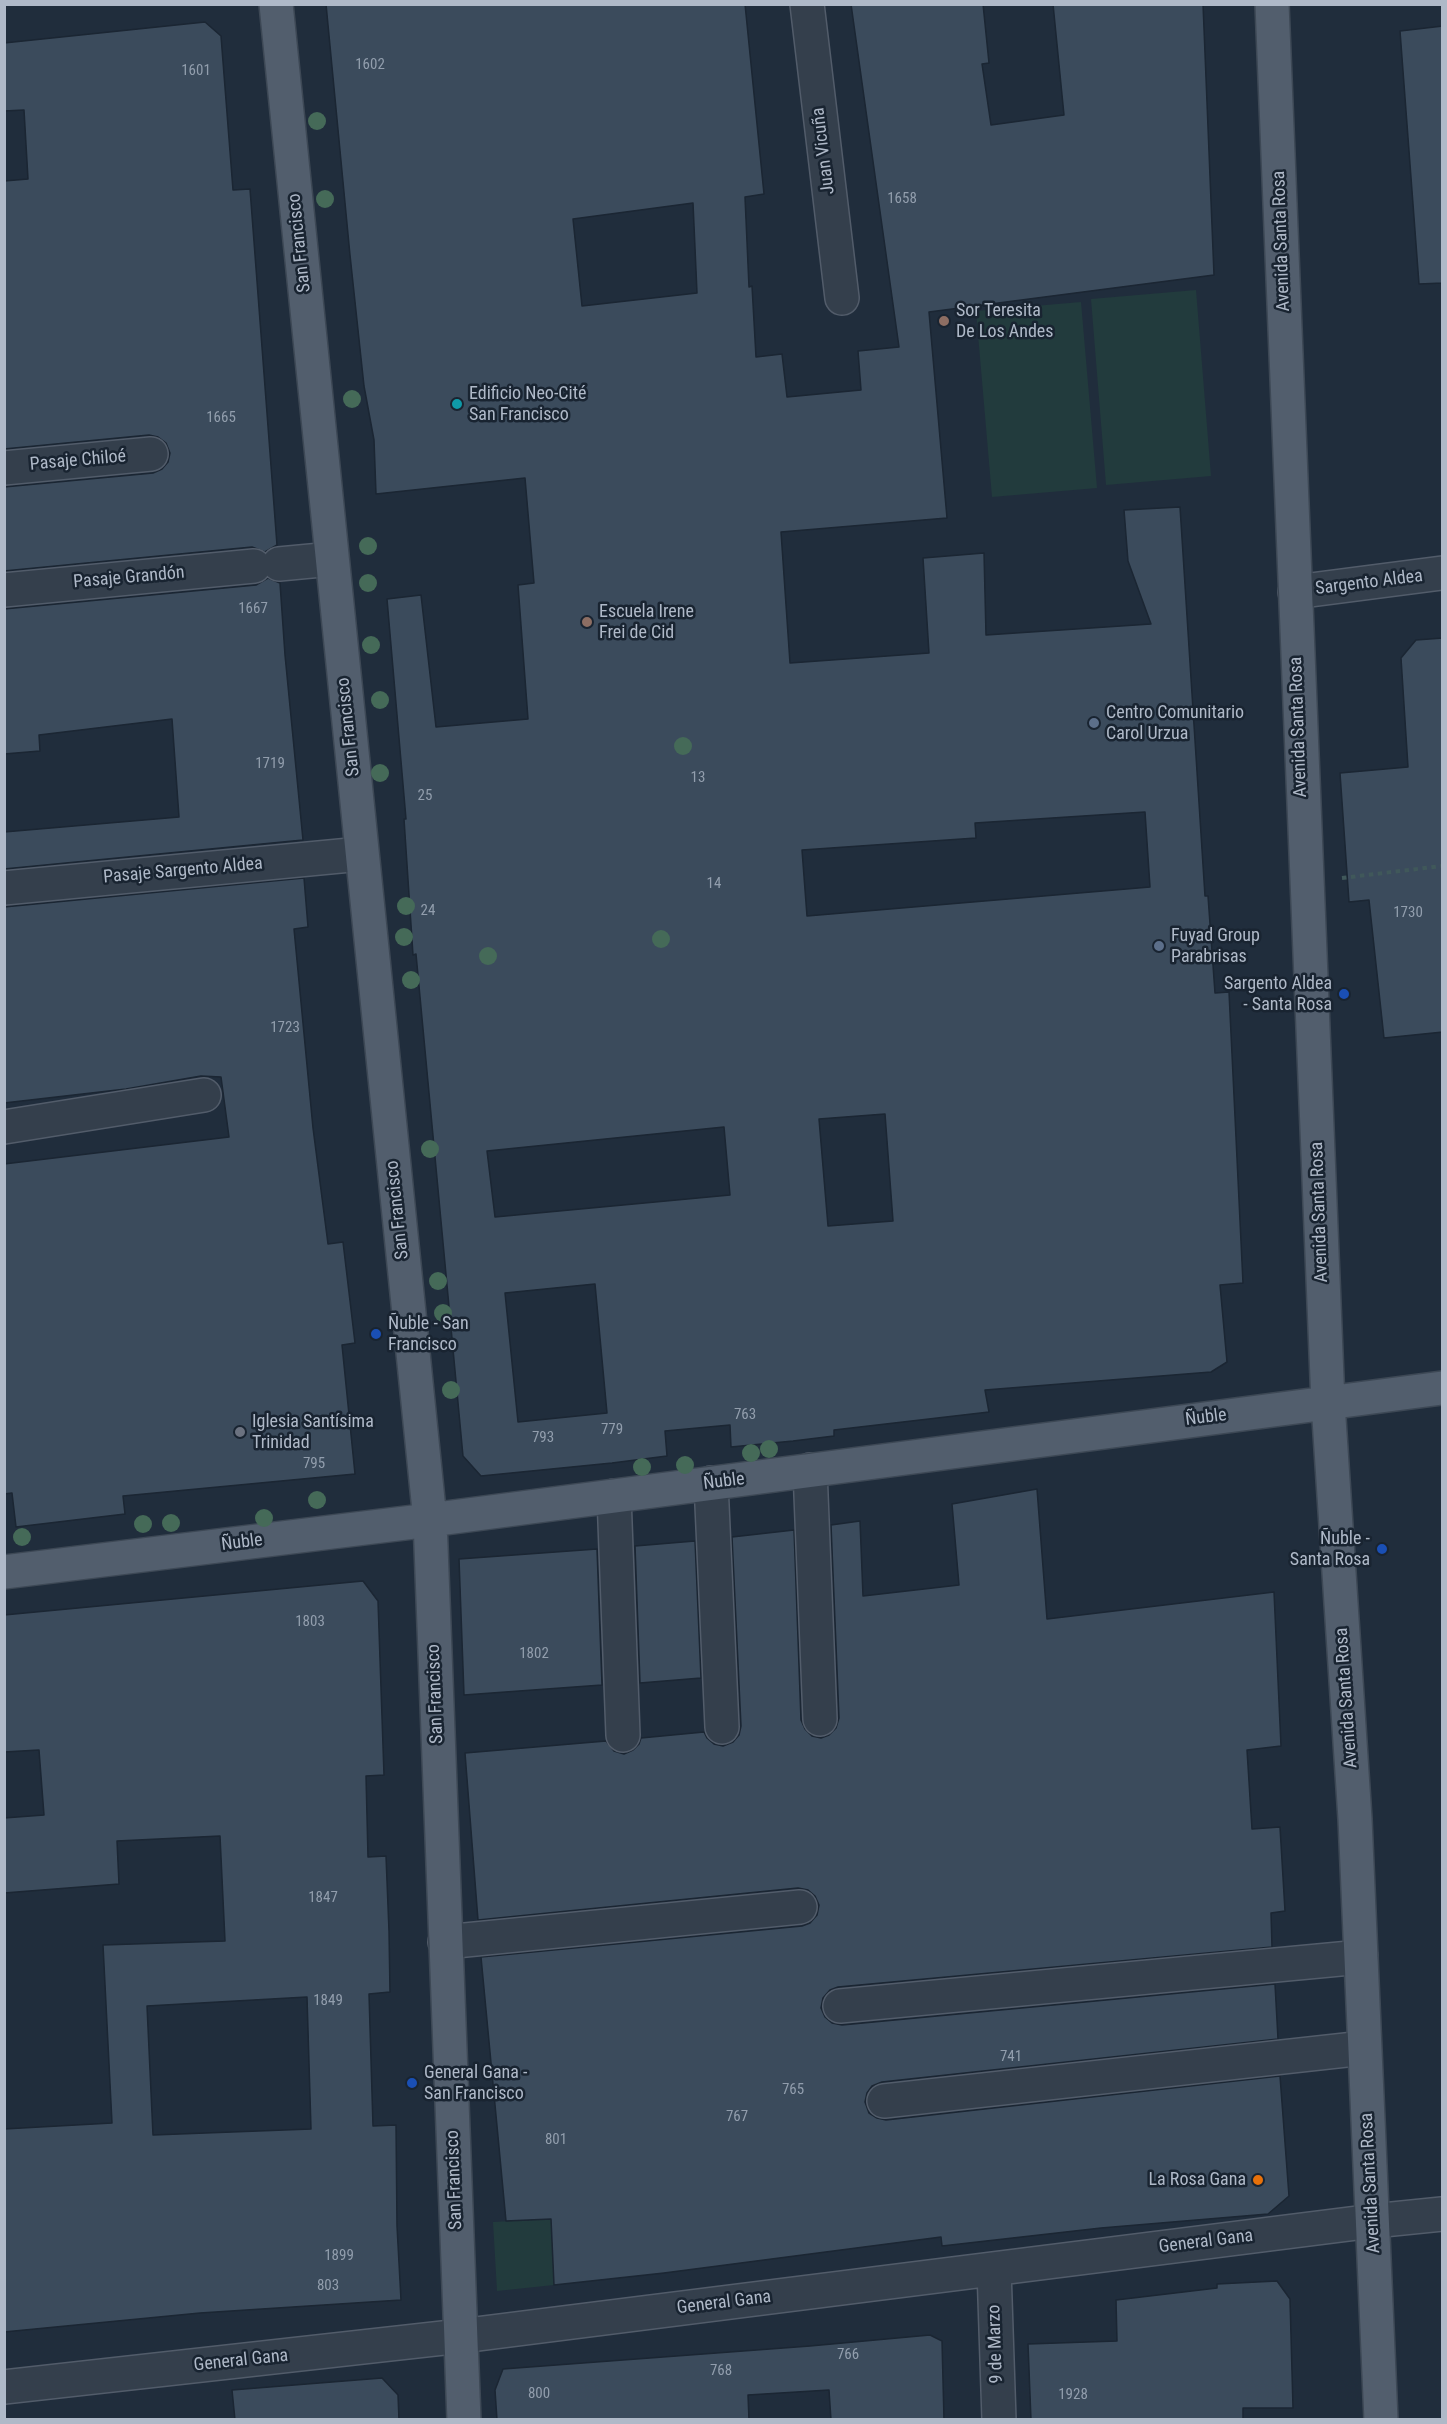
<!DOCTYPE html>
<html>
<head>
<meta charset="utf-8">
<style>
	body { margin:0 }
	#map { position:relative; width:1447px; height:2424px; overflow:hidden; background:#202d3c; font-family:"Roboto Condensed",sans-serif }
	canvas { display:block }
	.frame { position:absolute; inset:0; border:6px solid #afb9c8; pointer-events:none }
</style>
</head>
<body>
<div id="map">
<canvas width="1447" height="2424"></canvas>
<div class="frame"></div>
</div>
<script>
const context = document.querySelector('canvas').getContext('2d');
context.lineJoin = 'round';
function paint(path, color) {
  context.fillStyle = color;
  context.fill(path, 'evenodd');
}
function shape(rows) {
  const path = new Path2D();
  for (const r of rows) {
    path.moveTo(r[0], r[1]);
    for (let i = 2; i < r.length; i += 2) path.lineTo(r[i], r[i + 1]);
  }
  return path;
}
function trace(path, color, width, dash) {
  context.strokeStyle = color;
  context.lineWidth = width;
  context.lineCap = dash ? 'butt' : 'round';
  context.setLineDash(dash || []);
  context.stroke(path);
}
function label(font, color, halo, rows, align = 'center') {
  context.font = font + ' "Roboto Condensed",sans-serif';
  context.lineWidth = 5;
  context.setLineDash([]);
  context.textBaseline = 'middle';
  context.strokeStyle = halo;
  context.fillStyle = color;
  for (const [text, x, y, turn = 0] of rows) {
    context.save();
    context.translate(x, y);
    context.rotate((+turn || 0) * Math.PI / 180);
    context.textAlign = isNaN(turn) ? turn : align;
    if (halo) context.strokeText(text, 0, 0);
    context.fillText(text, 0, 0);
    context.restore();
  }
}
paint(shape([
	[1196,290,1211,476,1106,485,1091,299],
	[1081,302,1097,488,992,497,976,311],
	[551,2219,554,2285,497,2291,493,2222]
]), '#223b3d');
const building = shape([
	[326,4,745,4,764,194,745,197,749,287,752,286,756,357,782,354,787,397,861,390,858,351,899,347,851,4,983,4,989,63,982,64,991,125,1064,115,1053,4,1203,4,1214,275,929,312,947,518,781,532,790,663,929,653,923,558,984,553,986,635,1151,624,1128,561,1124,510,1180,507,1205,896,1208,896,1215,993,1229,992,1243,1283,1220,1285,1227,1362,1211,1372,985,1390,989,1412,834,1430,834,1436,793,1441,731,1447,730,1425,665,1431,667,1456,612,1463,481,1476,463,1456,416,954,413,955,404,819,406,819,387,599,421,595,436,727,528,719,518,585,534,583,525,478,376,494,374,440,364,386,350,255,326,4],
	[693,203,697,293,582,306,573,219,693,203],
	[1145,812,1150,887,807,916,802,850,976,838,975,823,1145,812],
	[885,1114,893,1221,828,1226,819,1119,885,1114],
	[724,1127,730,1195,495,1217,487,1151,724,1127],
	[595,1284,607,1413,518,1422,505,1293,595,1284],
	[205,22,221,36,233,190,250,189,277,545,265,552,252,547,4,571,4,487,153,473,162,469,168,462,170,453,166,443,158,437,149,435,4,449,4,181,28,179,24,110,4,111,4,43,205,22],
	[1443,26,1443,283,1419,284,1400,31,1443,26],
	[268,578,280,583,285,655,303,840,4,869,4,832,179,817,172,719,39,735,40,751,4,754,4,609,256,585,268,578],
	[1443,638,1443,1032,1384,1038,1369,900,1349,902,1340,773,1408,767,1401,658,1416,640,1443,638],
	[304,878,308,927,294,929,313,1128,328,1244,343,1242,355,1343,342,1345,355,1474,123,1496,125,1514,16,1527,12,1493,4,1494,4,1164,229,1137,221,1077,201,1076,126,1089,4,1103,4,907,304,878],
	[1037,1489,1047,1619,1274,1592,1281,1746,1247,1750,1252,1829,1280,1827,1285,1911,1271,1913,1272,1947,838,1987,830,1990,823,1998,821,2008,825,2017,832,2023,842,2025,1275,1984,1278,2039,882,2082,872,2086,867,2093,865,2102,869,2113,877,2118,886,2120,1280,2076,1289,2196,1268,2214,1101,2228,942,2246,941,2237,664,2273,554,2285,551,2219,506,2221,481,1957,802,1926,810,1923,817,1915,819,1905,815,1896,808,1890,798,1888,478,1920,465,1753,606,1741,614,1751,624,1754,633,1750,639,1744,641,1738,704,1732,707,1738,714,1744,723,1746,733,1742,739,1735,741,1726,732,1537,794,1530,801,1720,805,1729,812,1736,821,1738,829,1735,836,1728,839,1718,831,1525,860,1521,863,1596,959,1585,952,1504,1037,1489],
	[695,1541,701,1678,640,1683,635,1546,695,1541],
	[597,1549,602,1685,464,1695,459,1559,597,1549],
	[363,1581,378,1601,384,1775,366,1776,368,1857,386,1856,389,1931,390,1992,369,1994,373,2126,396,2125,397,2226,401,2300,200,2313,4,2332,4,2129,112,2123,103,1945,225,1941,220,1836,117,1841,119,1884,4,1893,4,1818,44,1815,39,1750,4,1752,4,1615,363,1581],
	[307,1997,311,2129,153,2135,147,2006,307,1997],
	[1277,2281,1290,2299,1293,2408,1243,2408,1243,2420,1031,2420,1028,2344,1117,2341,1116,2300,1217,2288,1217,2284,1277,2281],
	[930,2335,942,2341,944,2420,831,2420,829,2390,748,2395,749,2420,497,2420,495,2390,503,2369,810,2346,930,2335],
	[382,2378,398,2395,399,2420,235,2420,232,2390,382,2378]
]);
paint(building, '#3b4b5c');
trace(building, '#1b2633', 1.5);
const minor = shape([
	[807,4,842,298],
	[4,468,151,454],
	[279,564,332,559],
	[4,590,254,566],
	[1295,592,1442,573],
	[4,888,361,854],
	[4,1127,204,1095],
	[810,1470,820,1719],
	[711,1483,722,1727],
	[614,1496,623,1735],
	[445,1942,800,1907],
	[840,2006,1361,1957],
	[884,2101,1364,2048],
	[994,2269,999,2420],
	[4,2387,461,2336,1373,2221,1442,2214]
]);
const major = shape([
	[276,4,430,1520,464,2420],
	[1272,4,1328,1403,1355,1819,1381,2420],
	[4,1572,430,1520,1442,1388]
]);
trace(minor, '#525c6a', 36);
trace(major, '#3d4855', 36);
trace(shape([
	[1342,878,1442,866]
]), '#40585a', 4, [4.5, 4.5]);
trace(minor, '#343f4c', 33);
trace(major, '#525e6d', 33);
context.fillStyle = '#456a58';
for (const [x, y] of [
	[317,121],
	[325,199],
	[352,399],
	[368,546],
	[368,583],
	[371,645],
	[380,700],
	[683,746],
	[380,773],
	[406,906],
	[404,937],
	[661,939],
	[488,956],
	[411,980],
	[430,1149],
	[438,1281],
	[443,1313],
	[451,1390],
	[769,1449],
	[751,1453],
	[685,1465],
	[642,1467],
	[317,1500],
	[264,1518],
	[171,1523],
	[143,1524],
	[22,1537]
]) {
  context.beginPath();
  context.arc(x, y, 9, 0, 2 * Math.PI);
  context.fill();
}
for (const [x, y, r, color] of [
	[944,321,6,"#8d6e63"],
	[457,404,6,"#0f9aa8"],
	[587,622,6,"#8d6e63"],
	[1094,723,6,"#5c6f8a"],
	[1159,946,6,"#5c6f8a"],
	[1344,994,6,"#1a4fb4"],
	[376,1334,6,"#1a4fb4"],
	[240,1432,6,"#6b7280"],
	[1382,1549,6,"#1a4fb4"],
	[412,2083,6,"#1a4fb4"],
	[1258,2180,6,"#e8710a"]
]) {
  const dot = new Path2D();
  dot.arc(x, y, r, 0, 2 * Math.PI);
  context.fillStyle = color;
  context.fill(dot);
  trace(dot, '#192431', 2);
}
label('15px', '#929ead', null, [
	["1602",370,65],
	["1601",196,71],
	["1658",902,199],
	["1665",221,418],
	["1667",253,609],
	["1719",270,764],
	["13",698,778],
	["25",425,796],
	["14",714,884],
	["24",428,911],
	["1730",1408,913],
	["1723",285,1028],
	["763",745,1415],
	["779",612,1430],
	["793",543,1438],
	["795",314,1464],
	["1803",310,1622],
	["1802",534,1654],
	["1847",323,1898],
	["1849",328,2001],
	["741",1011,2057],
	["765",793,2090],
	["767",737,2117],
	["801",556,2140],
	["1899",339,2256],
	["803",328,2286],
	["766",848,2355],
	["768",721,2371],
	["800",539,2394],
	["1928",1073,2395]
]);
label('18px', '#afb9c8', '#192431', [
	["Juan Vicuña",824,151,-97],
	["Avenida Santa Rosa",1282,241,-92],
	["San Francisco",300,243,-96],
	["Pasaje Chiloé",78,461,-5],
	["Pasaje Grandón",129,578,-5],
	["Sargento Aldea",1369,583,-7],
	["San Francisco",349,727,-96],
	["Avenida Santa Rosa",1299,727,-92],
	["Pasaje Sargento Aldea",183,871,-5],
	["San Francisco",398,1210,-96],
	["Avenida Santa Rosa",1320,1212,-92],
	["Ñuble",1206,1418,-7],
	["Ñuble",724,1482,-7],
	["Ñuble",242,1543,-7],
	["San Francisco",436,1694,-92],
	["Avenida Santa Rosa",1347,1698,-94],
	["San Francisco",455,2180,-92],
	["Avenida Santa Rosa",1371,2183,-93],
	["General Gana",1206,2242,-7],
	["General Gana",724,2303,-7],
	["9 de Marzo",996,2344,-92],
	["General Gana",241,2361,-6]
]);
label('18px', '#afb9c8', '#192431', [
	["Sor Teresita",956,311],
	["De Los Andes",956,332],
	["Edificio Neo-Cité",469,394],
	["San Francisco",469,415],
	["Escuela Irene",599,612],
	["Frei de Cid",599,633],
	["Centro Comunitario",1106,713],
	["Carol Urzua",1106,734],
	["Fuyad Group",1171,936],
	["Parabrisas",1171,957],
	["Sargento Aldea",1332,984,"right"],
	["- Santa Rosa",1332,1005,"right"],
	["Ñuble - San",388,1324],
	["Francisco",388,1345],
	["Iglesia Santísima",252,1422],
	["Trinidad",252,1443],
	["Ñuble -",1370,1539,"right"],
	["Santa Rosa",1370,1560,"right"],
	["General Gana -",424,2073],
	["San Francisco",424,2094],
	["La Rosa Gana",1246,2180,"right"]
], 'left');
</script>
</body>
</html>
